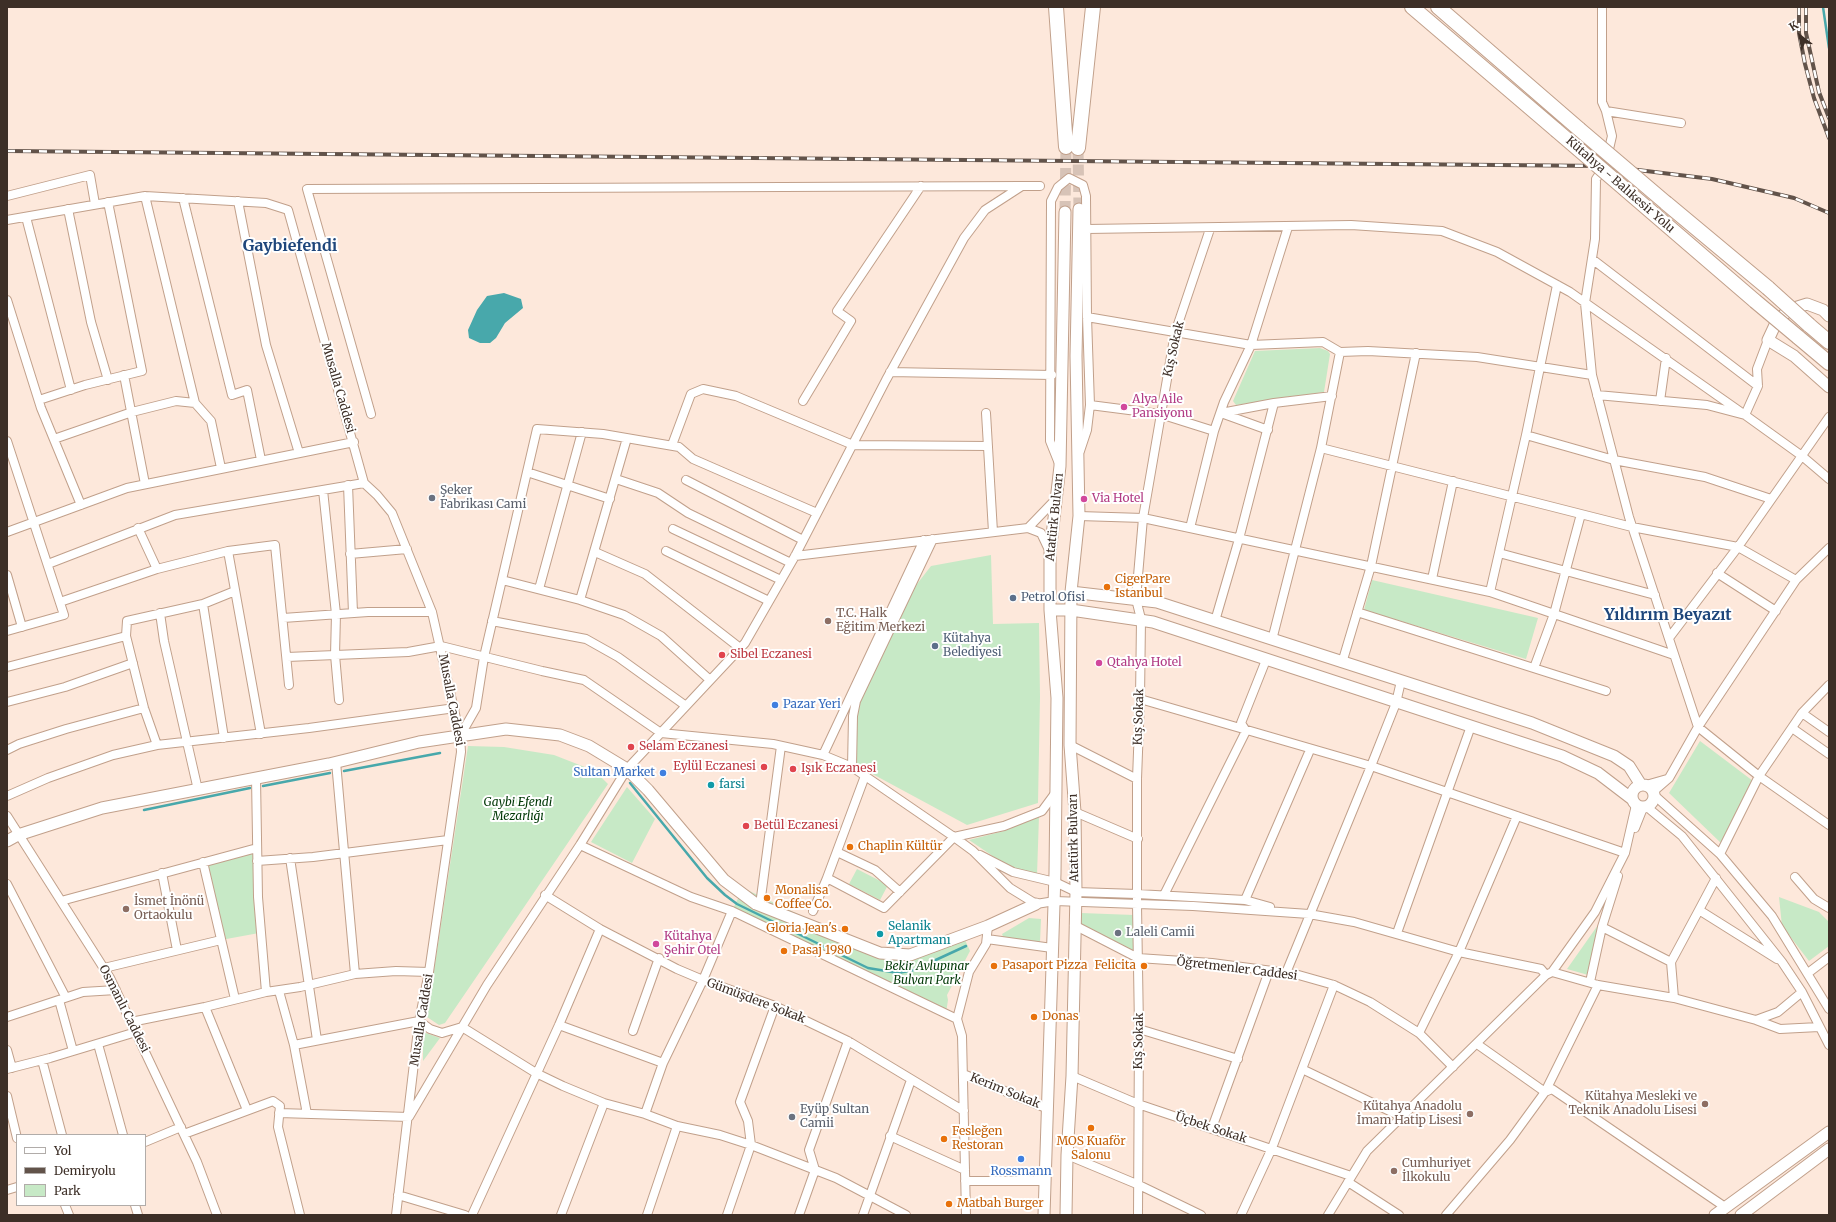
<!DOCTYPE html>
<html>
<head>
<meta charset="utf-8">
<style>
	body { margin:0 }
	#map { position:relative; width:1836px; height:1222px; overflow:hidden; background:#fde8db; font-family:Merriweather,serif }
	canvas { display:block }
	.frame { position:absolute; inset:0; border:8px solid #3d2f27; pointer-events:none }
	.legend { position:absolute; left:16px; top:1134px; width:130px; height:72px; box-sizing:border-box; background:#fff; border:1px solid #b1aca9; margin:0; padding:5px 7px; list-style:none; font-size:12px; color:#3d2f27 }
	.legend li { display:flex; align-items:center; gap:8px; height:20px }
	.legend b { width:20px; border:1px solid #b1aca9 }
	.north { position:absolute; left:1780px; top:16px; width:40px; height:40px; -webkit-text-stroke:3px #fff; paint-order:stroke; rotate:328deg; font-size:11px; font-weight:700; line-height:16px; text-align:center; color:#3d2f27 }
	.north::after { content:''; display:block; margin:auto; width:14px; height:18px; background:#3d2f27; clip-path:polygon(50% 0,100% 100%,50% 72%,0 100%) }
</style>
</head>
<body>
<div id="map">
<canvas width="1836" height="1222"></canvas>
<div class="frame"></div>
<ul class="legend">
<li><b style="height:5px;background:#fff"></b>Yol</li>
<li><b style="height:5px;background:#62534a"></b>Demiryolu</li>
<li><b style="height:11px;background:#c7e9c6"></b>Park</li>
</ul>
<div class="north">K</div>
</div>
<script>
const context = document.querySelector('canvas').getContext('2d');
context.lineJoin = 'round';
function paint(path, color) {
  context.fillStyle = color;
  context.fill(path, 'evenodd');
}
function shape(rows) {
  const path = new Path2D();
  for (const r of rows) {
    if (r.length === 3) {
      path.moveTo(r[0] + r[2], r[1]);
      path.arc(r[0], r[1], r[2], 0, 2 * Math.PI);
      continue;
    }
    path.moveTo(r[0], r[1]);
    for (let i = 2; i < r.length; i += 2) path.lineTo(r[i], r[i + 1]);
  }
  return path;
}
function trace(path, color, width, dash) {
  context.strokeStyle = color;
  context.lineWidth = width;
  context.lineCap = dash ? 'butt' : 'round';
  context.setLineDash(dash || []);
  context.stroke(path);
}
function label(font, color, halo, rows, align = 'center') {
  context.font = font + ' Merriweather,serif';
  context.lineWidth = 4;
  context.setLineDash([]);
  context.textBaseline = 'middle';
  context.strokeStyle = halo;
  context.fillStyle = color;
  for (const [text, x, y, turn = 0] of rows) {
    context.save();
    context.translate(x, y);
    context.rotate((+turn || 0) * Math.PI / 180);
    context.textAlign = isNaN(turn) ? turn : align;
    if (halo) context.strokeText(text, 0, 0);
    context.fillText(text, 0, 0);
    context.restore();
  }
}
paint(shape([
	[1320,348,1328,351,1330,354,1324,392,1236,405,1233,401,1255,351],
	[991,555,993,624,1039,623,1040,697,1038,803,967,825,854,764,856,701,910,593,931,566],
	[1372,580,1538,618,1526,659,1364,610],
	[1700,741,1753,781,1722,844,1669,793],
	[468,746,504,747,554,755,595,771,608,784,445,1023,439,1025,427,1017],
	[627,787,655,819,632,863,591,842],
	[1039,816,1037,875,1009,867,969,840,1004,831],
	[257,848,259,933,221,940,206,863],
	[857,869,888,885,880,900,849,884],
	[743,888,880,953,918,949,961,931,970,951,947,995,948,1000,946,1013,732,911],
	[1779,897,1819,912,1829,922,1829,946,1809,961,1782,926],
	[1081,913,1134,915,1134,952,1080,927],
	[1029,918,1041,919,1040,942,1004,939,1002,934],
	[1598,925,1588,975,1567,969],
	[423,1032,440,1038,423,1061]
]), '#c7e9c6');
paint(shape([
	[504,293,521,299,523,308,505,323,496,338,490,343,480,343,469,338,468,330,477,310,487,296]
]), '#48a8ab');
trace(shape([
	[1823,7,1829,48],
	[344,771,440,753],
	[630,783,707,878,725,895,737,904,868,968,898,973,914,970,966,946],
	[263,786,330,773],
	[144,810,250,788]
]), '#48a8ab', 2.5);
trace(shape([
	[1078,148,1079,209],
	[1065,212,1066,147]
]), '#d7c3b7', 11, [11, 5.5]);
const street = shape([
	[1602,7,1602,102,1606,111,1612,136,1605,166,1596,179,1595,239,1585,303,1592,375,1629,517,1698,727,1759,776,1829,825],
	[1606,111,1681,123],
	[7,196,90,175,95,204],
	[145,196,195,403],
	[183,198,232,395,247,390,261,460],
	[238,201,266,345,299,453],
	[68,209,91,322,108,380],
	[26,217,71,390],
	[7,220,145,196,266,203,288,210,364,483,377,495,392,513,432,612,460,736,461,752,429,972,419,1021,396,1215],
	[1087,229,1351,225,1442,231,1497,252,1570,292,1745,415,1802,456,1829,479],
	[1592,259,1758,386],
	[7,300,41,408,81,505],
	[1087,317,1251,345,1323,342,1340,352,1368,351,1477,357,1592,375],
	[890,372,1052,375],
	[124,375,145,484],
	[1597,395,1707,405,1745,415,1758,386,1757,369,1768,340],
	[39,400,85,385,142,371,108,202],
	[803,401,851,321,837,311,921,186],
	[1660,401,1666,358],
	[1274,403,1332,396],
	[1090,405,1160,414,1214,431],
	[986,413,993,532],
	[1221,413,1268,430],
	[371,414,307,189,1021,186],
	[1526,435,1614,460,1705,477,1771,499],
	[54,439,132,412,176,401,195,403,211,421,221,468],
	[7,441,64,615,7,631],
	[672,445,691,394,703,389,736,396,853,445,988,446],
	[1321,448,1632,527,1738,547,1796,580],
	[1058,461,1050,441,1051,201,1058,187,1069,178,1083,185,1086,196,1087,317,1090,405,1087,430,1080,451],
	[527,472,610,499],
	[616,479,658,493,688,513,791,563],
	[686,480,803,540],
	[348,485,353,613],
	[323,490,336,614,335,655,339,700],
	[1079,516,1143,518,1490,592,1674,655],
	[138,528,157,569,228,551,261,734],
	[1028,528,1055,500],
	[1190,528,1214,431,1224,402,1251,345,1288,227],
	[673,529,781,580],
	[7,532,127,488,354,442],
	[228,551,275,545,289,685],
	[666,551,769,601],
	[595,552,645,574,740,648],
	[1499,553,1655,595],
	[350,554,407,549],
	[795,556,1028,528,1041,533,1050,552],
	[48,564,175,515,364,483],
	[1717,573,1776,611],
	[7,575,22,627],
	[1432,579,1453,481],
	[502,580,580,600,624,615,661,636,710,680],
	[539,589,582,432],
	[1490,592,1526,435,1557,285],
	[580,600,627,438],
	[60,602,157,569],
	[203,604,224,738],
	[1357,612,1606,691],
	[160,613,164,641,198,790],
	[283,618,368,612,432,612],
	[492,621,586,639,618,657,686,706],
	[1215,621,1239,539,1274,403,1221,413],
	[1669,638,1738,547,1829,417],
	[1272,640,1321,448,1340,352],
	[287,657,408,652,441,646,542,671,584,680,661,733,773,744,823,755,852,767,954,837,973,851,1010,888,1036,904,1055,901,1193,906,1309,914,1354,922,1459,952,1541,969,1546,975,1552,972,1598,985,1674,998,1756,1020,1780,1029,1819,1027],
	[1342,663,1371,566,1416,353],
	[7,667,126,636],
	[1534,668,1554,614,1581,514],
	[1140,699,1371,766,1625,853],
	[7,702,65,687,133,663],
	[1802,713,1829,732],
	[1792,728,1829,754],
	[460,736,476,708,484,657,537,429,603,434,679,447,693,459,817,513],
	[157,745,144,708,126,636,127,621,203,604,235,591],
	[1070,745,1137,779],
	[7,750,19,744,66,729,144,708],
	[823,755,924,540],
	[336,762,355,974],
	[852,767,853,716,856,701,933,539],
	[865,776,827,878,884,908,954,837,1004,826,1042,811,1056,792],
	[256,778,258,897,266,992],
	[1646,785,1667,779],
	[1654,791,1669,778,1698,727,1796,580,1829,548],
	[1654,795,1720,854,1772,916,1829,1009],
	[7,796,48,778,113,755,157,745,309,728,455,708],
	[1647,807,1682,836,1782,962,1802,992,1829,1045],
	[1075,812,1138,839],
	[7,816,110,978,197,1162,217,1215],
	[1635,828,1643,808],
	[580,845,691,897,732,911,957,1019,962,1036,966,1215],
	[837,852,875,870,900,892],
	[1720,854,1759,776,1802,713,1829,685],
	[980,855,1013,872,1055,882,1076,892,1137,894,1245,900,1270,907],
	[290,858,317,1040],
	[257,861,313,857,448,840],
	[203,862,235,999],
	[162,873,177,950],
	[1795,877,1814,899,1829,908],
	[1716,878,1699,910,1777,959],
	[7,884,65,996],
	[545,895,600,929,677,969,703,980,775,1006,848,1041,964,1111],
	[1164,895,1246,731,1241,723,1266,660],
	[1245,900,1310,750],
	[61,901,257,848],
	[760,905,781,746],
	[813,911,827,878],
	[1074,925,1138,958,1212,963,1295,974,1334,985,1370,1002,1419,1033,1453,1067],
	[1602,927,1671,962],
	[1397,933,1471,726],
	[987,939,1052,948],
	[104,968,221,940],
	[1552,972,1595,912,1625,853,1636,805],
	[1286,973,1371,766,1396,703,1401,681],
	[1808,973,1829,957],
	[1590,982,1602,927,1618,876],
	[279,991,294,1045,307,1114],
	[1674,998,1671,962,1699,910],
	[59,1000,73,1051],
	[205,1007,247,1110],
	[7,1017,83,992,116,990],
	[957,1019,969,972,986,944,988,926],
	[1756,1020,1778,1012,1802,992],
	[131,1022,205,1007,266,992,300,987,355,974,396,971,429,972],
	[559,1025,663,1063],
	[1139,1029,1238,1059],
	[633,1031,659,958],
	[1419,1033,1459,952,1517,816],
	[98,1044,123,1135],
	[1477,1044,1545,1092,1552,1089,1725,1207],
	[294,1045,419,1021,430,1029,442,1033,462,1027,536,1073,563,1086,604,1103,645,1114,677,1126,720,1135,751,1145,836,1178,906,1215],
	[7,1050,12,1068],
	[42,1060,62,1135],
	[7,1069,50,1058,136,1032],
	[1302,1069,1402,1117],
	[963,1074,1046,1108],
	[1072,1076,1138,1104,1351,1176],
	[7,1096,17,1138],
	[279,1113,409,1117,487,985,580,845,627,769,745,643,795,556,886,380,964,238,985,210,1022,186,1040,186],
	[645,1114,663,1063,703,980,732,911],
	[1212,1128,1269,971],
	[184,1134,273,1101,280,1106,278,1127,300,1215],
	[890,1136,965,1170],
	[145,1142,181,1127],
	[1067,1155,1139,1185,1201,1215],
	[965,1181,1044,1181],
	[1348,1182,1399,1215],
	[7,1190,17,1187],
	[398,1195,465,1215],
	[65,1205,69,1215],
	[135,1205,138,1215],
	[472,1215,559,1025,600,929],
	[561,1215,604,1103],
	[647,1215,677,1126],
	[727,1215,751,1145,748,1121,740,1102,775,1006],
	[799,1215,815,1170,809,1150,848,1041],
	[863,1215,911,1080],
	[1138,1215,1139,1029,1137,905,1137,779,1140,699,1141,619,1136,599,1143,518,1175,333,1210,229],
	[1241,1215,1272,1148,1334,985],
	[1328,1215,1367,1151,1546,975],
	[1446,1215,1510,1140,1545,1092,1598,985]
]);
const secondary = shape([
	[1829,316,1823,310,1807,304,1788,310,1775,325,1768,340,1794,356,1829,387],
	[1071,592,1157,602,1532,723,1614,756,1629,766,1641,785],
	[1050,610,1071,610,1153,622,1562,756,1598,773,1632,799],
	[1643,796,11],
	[7,841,18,835,102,808,329,764,419,742,506,729,560,735,589,746,627,769,648,790,724,880,756,904,880,953,910,955,988,926,1036,904],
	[1044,1215,1055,873,1057,698,1050,610,1050,553,1060,466,1065,212],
	[1066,1215,1067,1155,1072,1076,1076,892,1075,812,1070,745,1071,592,1079,516,1076,356,1079,209],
	[1715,1215,1829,1132],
	[1741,1215,1829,1149]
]);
const highway = shape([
	[1056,7,1066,147],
	[1412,7,1556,130],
	[1438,7,1579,129],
	[1078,148,1093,7],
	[1626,190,1755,301],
	[1666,203,1768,288],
	[1809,325,1829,342],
	[1798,337,1829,363]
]);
trace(street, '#c1a08b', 10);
trace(secondary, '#c1a08b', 13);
trace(highway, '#c1a08b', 16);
trace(street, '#fff', 8);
trace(secondary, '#fff', 11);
trace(highway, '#fff', 14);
const rail = shape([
	[1799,7,1799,33,1805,64,1814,98,1829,138],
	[1806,7,1806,33,1819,92,1829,118],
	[7,151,1605,166,1712,179,1794,198,1829,213]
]);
trace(rail, '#62534a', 4);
trace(rail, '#fff', 2.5, [8]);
const highwayBridge = shape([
	[1579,129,1666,203],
	[1556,130,1626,190],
	[1768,288,1809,325],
	[1755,301,1798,337]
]);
trace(highwayBridge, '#c1a08b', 16, []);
trace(highwayBridge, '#fff', 14);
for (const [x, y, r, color] of [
	[1124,407,4,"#d1479c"],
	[432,498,4,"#6b7280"],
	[1084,499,4,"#d1479c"],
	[1107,587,4,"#e8710a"],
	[1013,598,4,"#5c6f8a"],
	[828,621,4,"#8d6e63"],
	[935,646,4,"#5c6f8a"],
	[722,655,4,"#e0444e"],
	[1099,663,4,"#d1479c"],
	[775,705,4,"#3f7fe0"],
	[631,747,4,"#e0444e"],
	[764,767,4,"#e0444e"],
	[793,769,4,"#e0444e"],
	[663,773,4,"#3f7fe0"],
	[711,785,4,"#0f9aa8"],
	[746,826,4,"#e0444e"],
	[850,847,4,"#e8710a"],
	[767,898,4,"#e8710a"],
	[126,909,4,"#8d6e63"],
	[845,929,4,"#e8710a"],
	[1118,933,4,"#6b7280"],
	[880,934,4,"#0f9aa8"],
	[656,944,4,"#d1479c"],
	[784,951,4,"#e8710a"],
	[994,966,4,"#e8710a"],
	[1144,966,4,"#e8710a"],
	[1034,1017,4,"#e8710a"],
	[1705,1104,4,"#8d6e63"],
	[1470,1114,4,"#8d6e63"],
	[792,1117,4,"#6b7280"],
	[1091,1128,4,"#e8710a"],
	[944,1139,4,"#e8710a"],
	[1021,1159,4,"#3f7fe0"],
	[1394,1171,4,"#8d6e63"],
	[949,1204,4,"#e8710a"]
]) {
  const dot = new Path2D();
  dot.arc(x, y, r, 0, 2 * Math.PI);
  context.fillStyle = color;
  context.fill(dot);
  trace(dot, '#fff', 1.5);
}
label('12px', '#3d2f27', '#fff', [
	["Kütahya - Balıkesir Yolu",1620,185,41],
	["Kış Sokak",1174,349,-77],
	["Musalla Caddesi",338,388,74],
	["Atatürk Bulvarı",1055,517,-84],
	["Musalla Caddesi",451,700,79],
	["Kış Sokak",1139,717,-88],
	["Atatürk Bulvarı",1074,838,-91],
	["Öğretmenler Caddesi",1237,969,7],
	["Gümüşdere Sokak",756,1001,21],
	["Osmanlı Caddesi",124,1009,63],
	["Musalla Caddesi",422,1020,-81],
	["Kış Sokak",1139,1041,-89],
	["Kerim Sokak",1005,1091,22],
	["Üçbek Sokak",1211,1128,18]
]);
label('12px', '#b23c85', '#fff', [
	["Alya Aile",1132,400],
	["Pansiyonu",1132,414],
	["Via Hotel",1092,499],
	["Qtahya Hotel",1107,663],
	["Kütahya",664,937],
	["Şehir Otel",664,951]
], 'left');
label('12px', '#5b616d', '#fff', [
	["Şeker",440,491],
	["Fabrikası Cami",440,505],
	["Laleli Camii",1126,933],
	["Eyüp Sultan",800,1110],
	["Camii",800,1124]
], 'left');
label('12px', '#c56008', '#fff', [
	["CigerPare",1115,580],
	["Istanbul",1115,594],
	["Chaplin Kültür",858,847],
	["Monalisa",775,891],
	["Coffee Co.",775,905],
	["Gloria Jean's",837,929,"right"],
	["Pasaj 1980",792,951],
	["Pasaport Pizza",1002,966],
	["Felicita",1136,966,"right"],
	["Donas",1042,1017],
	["Fesleğen",952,1132],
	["Restoran",952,1146],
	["MOS Kuaför",1091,1142,"center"],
	["Salonu",1091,1156,"center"],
	["Matbah Burger",957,1204]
], 'left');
label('12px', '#4e5e75', '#fff', [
	["Petrol Ofisi",1021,598],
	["Kütahya",943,639],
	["Belediyesi",943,653]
], 'left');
label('12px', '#785e54', '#fff', [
	["T.C. Halk",836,614],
	["Eğitim Merkezi",836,628],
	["İsmet İnönü",134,902],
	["Ortaokulu",134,916],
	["Kütahya Mesleki ve",1697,1097,"right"],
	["Teknik Anadolu Lisesi",1697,1111,"right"],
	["Kütahya Anadolu",1462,1107,"right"],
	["İmam Hatip Lisesi",1462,1121,"right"],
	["Cumhuriyet",1402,1164],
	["İlkokulu",1402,1178]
], 'left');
label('12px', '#be3a42', '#fff', [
	["Sibel Eczanesi",730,655],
	["Selam Eczanesi",639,747],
	["Eylül Eczanesi",756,767,"right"],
	["Işık Eczanesi",801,769],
	["Betül Eczanesi",754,826]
], 'left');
label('12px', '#366cbe', '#fff', [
	["Pazar Yeri",783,705],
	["Sultan Market",655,773,"right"],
	["Rossmann",1021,1172,"center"]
], 'left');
label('12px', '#0d838f', '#fff', [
	["farsi",719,785],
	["Selanik",888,927],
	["Apartmanı",888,941]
], 'left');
label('italic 12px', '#003806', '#fff', [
	["Gaybi Efendi",518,803],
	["Mezarlığı",518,817],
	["Bekir Avlupınar",927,967],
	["Bulvarı Park",927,981]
]);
label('bold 16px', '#1e467b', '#fff', [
	["Gaybiefendi",290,246],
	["Yıldırım Beyazıt",1668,615]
]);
</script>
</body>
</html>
